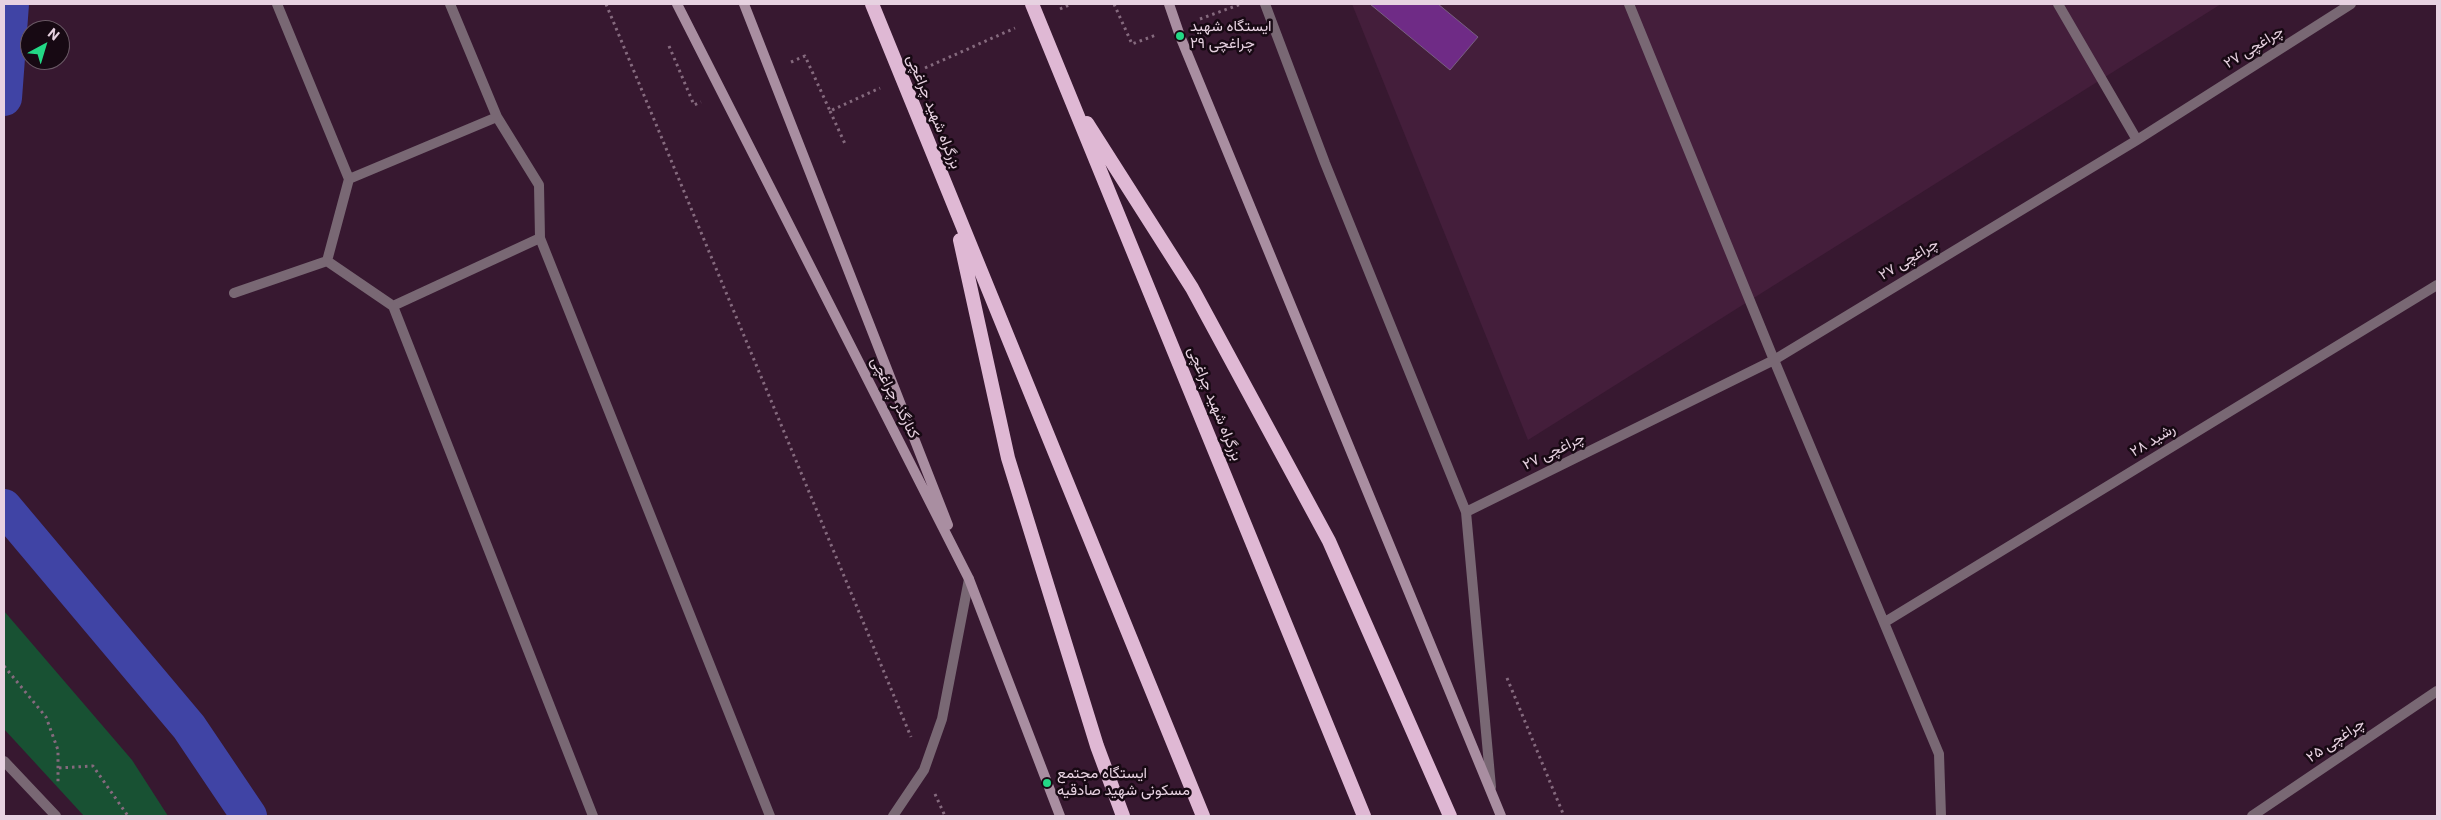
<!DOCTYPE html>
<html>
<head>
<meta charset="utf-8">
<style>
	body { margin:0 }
	#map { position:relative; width:2441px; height:820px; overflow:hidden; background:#371830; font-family:Roboto,sans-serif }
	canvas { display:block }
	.frame { position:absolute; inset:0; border:5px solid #e7d2e1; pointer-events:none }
	.north { position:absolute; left:20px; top:20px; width:50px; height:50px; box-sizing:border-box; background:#170913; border:1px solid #6a5965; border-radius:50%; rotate:39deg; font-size:14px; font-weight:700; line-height:20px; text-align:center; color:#e7d2e1 }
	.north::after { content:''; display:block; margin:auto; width:18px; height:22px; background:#23d886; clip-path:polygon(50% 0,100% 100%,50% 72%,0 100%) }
</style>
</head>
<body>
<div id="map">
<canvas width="2441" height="820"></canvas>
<div class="frame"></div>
<div class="north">N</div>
</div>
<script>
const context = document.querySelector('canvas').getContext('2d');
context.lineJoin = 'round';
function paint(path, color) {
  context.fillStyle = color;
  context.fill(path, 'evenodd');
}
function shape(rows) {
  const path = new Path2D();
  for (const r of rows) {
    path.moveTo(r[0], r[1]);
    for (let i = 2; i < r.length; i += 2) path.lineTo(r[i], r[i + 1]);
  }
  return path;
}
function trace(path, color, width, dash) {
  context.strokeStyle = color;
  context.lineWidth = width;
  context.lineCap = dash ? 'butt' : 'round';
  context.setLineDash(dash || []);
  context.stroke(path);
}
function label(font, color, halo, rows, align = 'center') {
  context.font = font + ' Roboto,Vazirmatn,sans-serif';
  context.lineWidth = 5;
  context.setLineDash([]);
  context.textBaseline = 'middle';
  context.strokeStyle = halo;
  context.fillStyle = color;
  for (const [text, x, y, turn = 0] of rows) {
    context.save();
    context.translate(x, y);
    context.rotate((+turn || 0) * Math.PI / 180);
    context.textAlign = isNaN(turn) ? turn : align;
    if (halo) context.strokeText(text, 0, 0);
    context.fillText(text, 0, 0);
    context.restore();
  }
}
paint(shape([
	[1352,4,2221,4,1528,440]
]), '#441e3b');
paint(shape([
	[4,611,132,760,168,816,84,816,4,729]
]), '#185133');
trace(shape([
	[4,98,11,4],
	[4,507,189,727,249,816]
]), '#4044a5', 36);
const building = shape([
	[1370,4,1438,4,1478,37,1450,70,1370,4]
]);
paint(building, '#6f2b86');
trace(building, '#785f81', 1);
trace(shape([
	[606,4,911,737],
	[1114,4,1132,44,1156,35],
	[1060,9,1071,4],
	[1200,19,1241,4],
	[669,46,694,105,701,102],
	[791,62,805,56,830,111,880,88],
	[925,68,1015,28],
	[830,111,846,146],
	[4,666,46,717,58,750,58,783],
	[1507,678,1564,816],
	[59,768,93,766,128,816],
	[935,794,945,816]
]), '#856a7e', 3, [2.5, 4]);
trace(shape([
	[277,4,349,179,327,261,393,306,593,816],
	[450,4,497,117,539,185,540,238,770,816],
	[1265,4,1325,163,1466,512,1491,787],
	[1629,4,1774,360,1939,754,1941,816],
	[2058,4,2137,140],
	[349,179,497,117],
	[234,293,327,261],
	[393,306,540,238],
	[1466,512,1774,360,2137,140,2351,4],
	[1885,622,2437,285],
	[4,761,56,816],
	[893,816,924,770,942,719,969,579],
	[2252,816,2437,691]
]), '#796874', 10);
trace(shape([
	[677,4,969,579,1060,816],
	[744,4,948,525],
	[1169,4,1180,36,1501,816]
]), '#a98ea1', 10);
trace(shape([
	[872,4,1203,816],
	[1032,4,1364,816],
	[1087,123,1192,288,1329,541,1450,816],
	[960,240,1008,458,1097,746,1123,816]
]), '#dfb8d4', 14);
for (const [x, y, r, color] of [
	[1180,36,5,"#23d886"],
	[1047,783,5,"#23d886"]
]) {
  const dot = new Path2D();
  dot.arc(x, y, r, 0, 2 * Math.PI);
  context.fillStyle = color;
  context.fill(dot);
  trace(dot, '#170913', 2);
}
label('15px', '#e7d2e1', '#170913', [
	["ایستگاه شهید",1190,27],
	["چراغچی ۲۹",1190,44],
	["ایستگاه مجتمع",1057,774],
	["مسکونی شهید صادقیه",1057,791]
], 'left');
label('15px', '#e7d2e1', '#170913', [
	["چراغچی ۲۷",2254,48,-32],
	["بزرگراه شهید چراغچی",933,112,68],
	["چراغچی ۲۷",1909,260,-31],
	["کنارگذر چراغچی",894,398,63],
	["بزرگراه شهید چراغچی",1214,404,68],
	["رشید ۲۸",2153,441,-31],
	["چراغچی ۲۷",1554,452,-26],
	["چراغچی ۲۵",2336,741,-34]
]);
</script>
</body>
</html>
